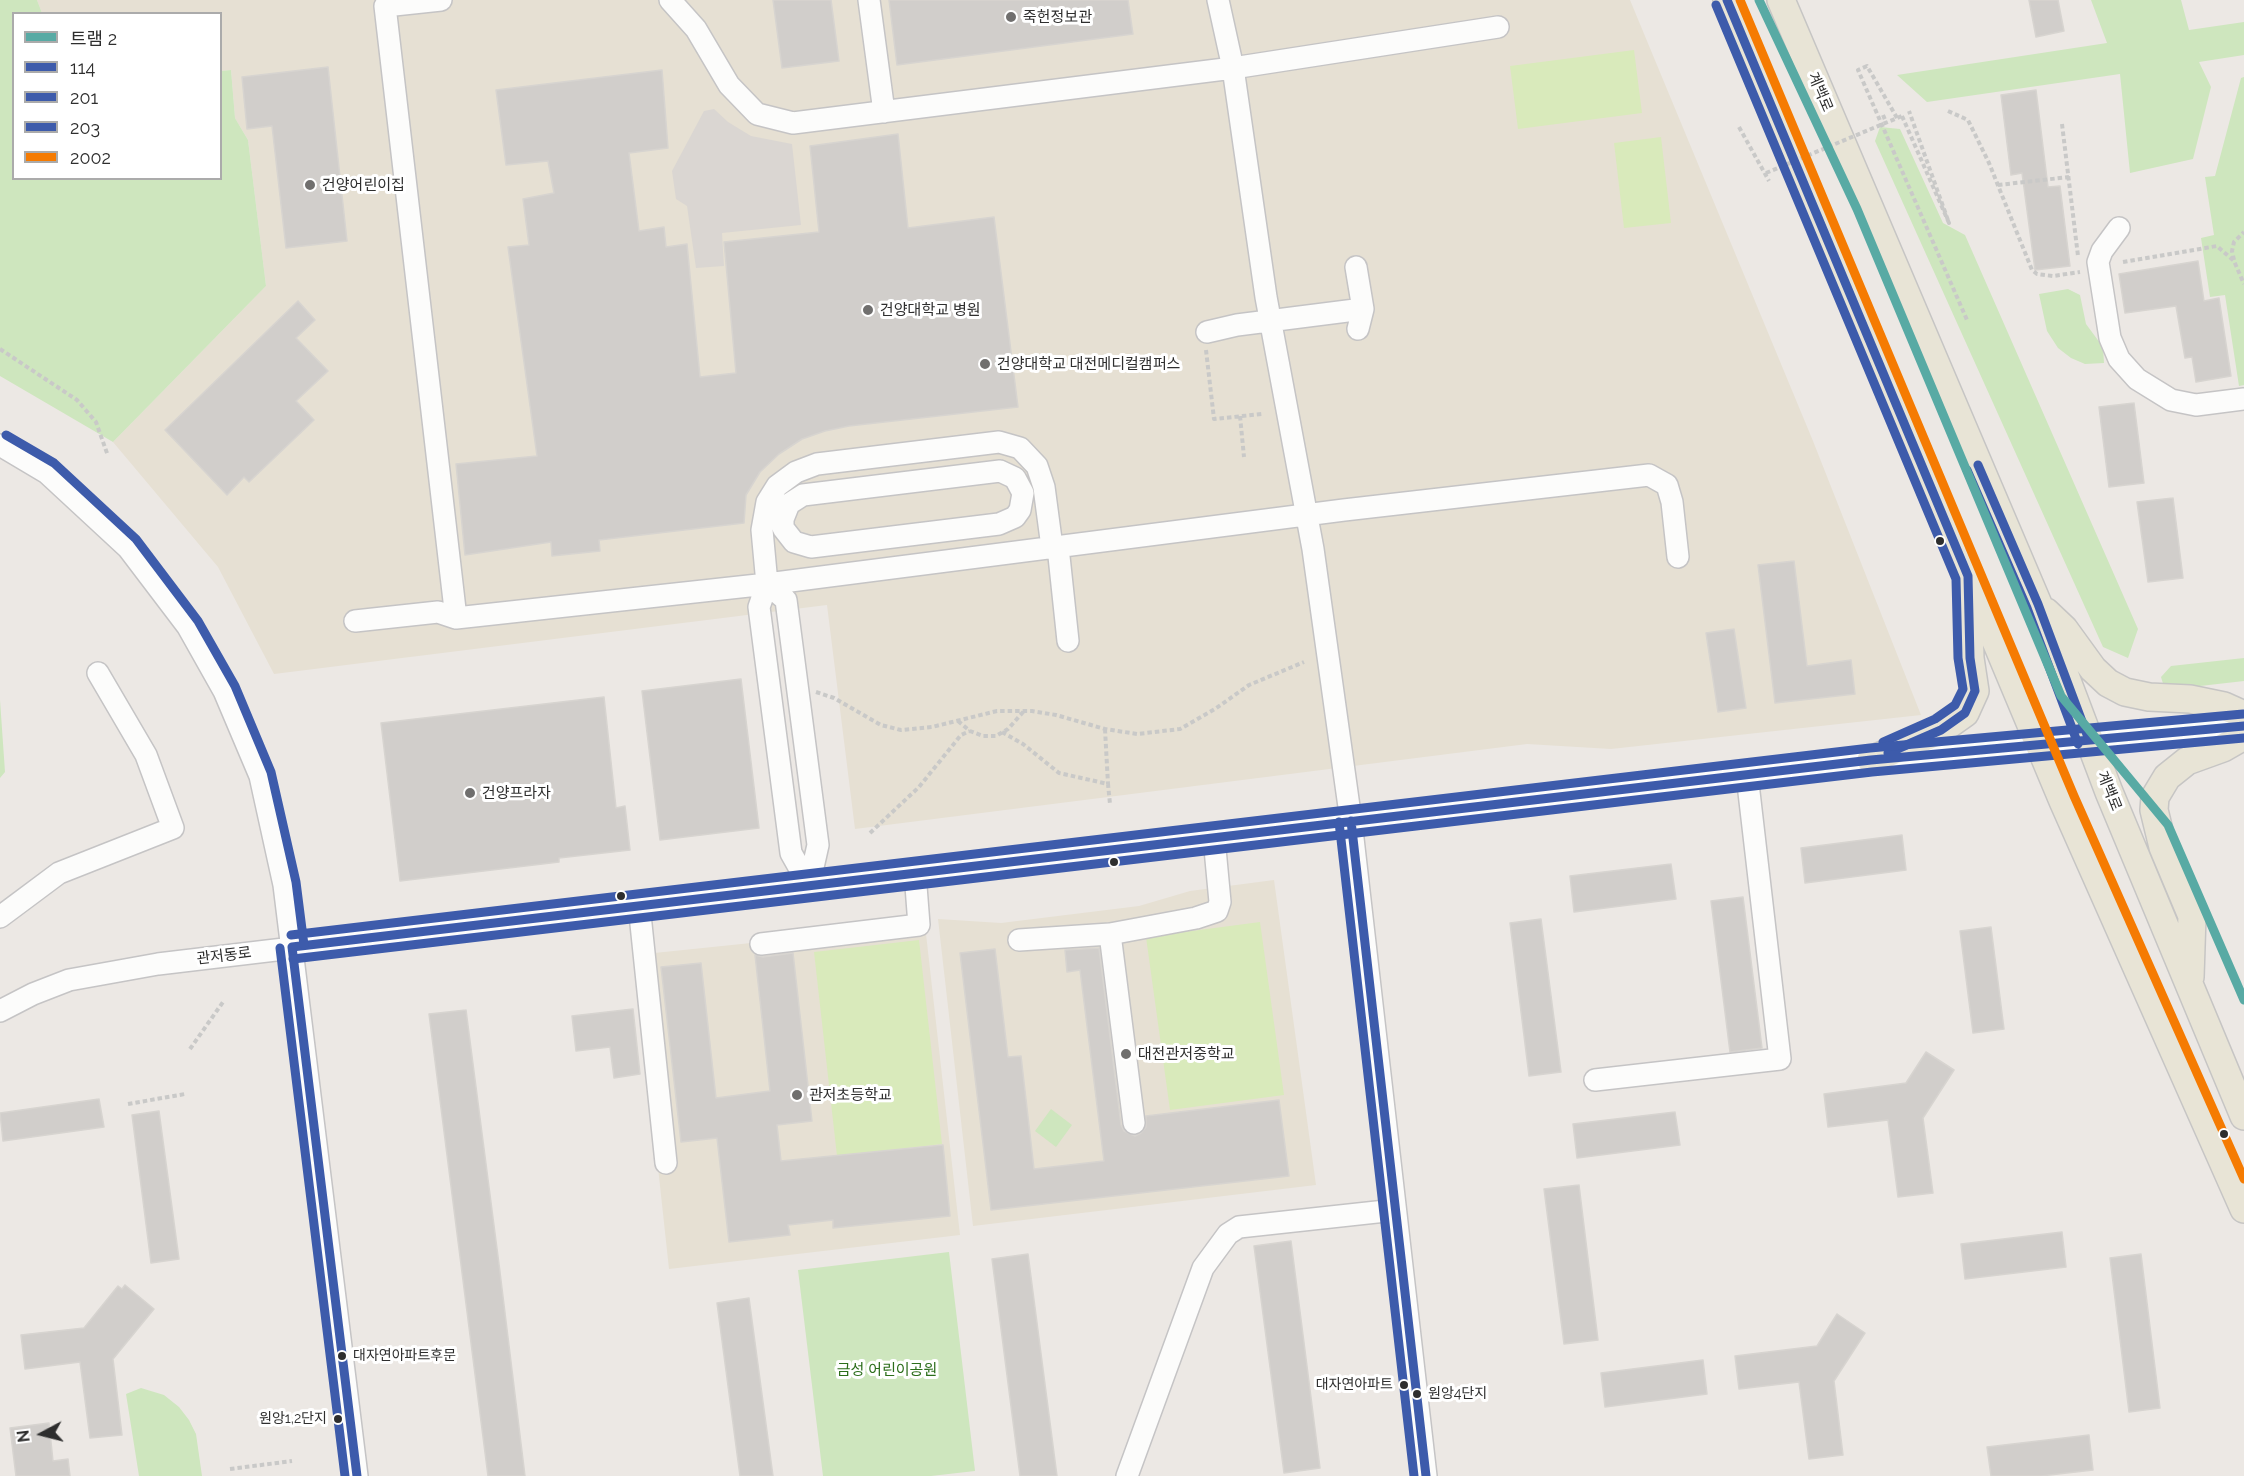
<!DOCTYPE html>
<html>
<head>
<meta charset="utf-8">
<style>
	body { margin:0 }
	#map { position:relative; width:2244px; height:1476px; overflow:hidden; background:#ece8e4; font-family:Raleway,"Noto Sans KR",sans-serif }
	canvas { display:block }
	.legend { position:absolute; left:12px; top:12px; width:210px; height:168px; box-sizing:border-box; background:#fff; border:2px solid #ababab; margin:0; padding:8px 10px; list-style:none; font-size:18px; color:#2e2e2e }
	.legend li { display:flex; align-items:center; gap:12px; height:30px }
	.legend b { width:30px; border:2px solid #ababab }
	.north { position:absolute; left:12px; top:1404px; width:60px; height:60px; -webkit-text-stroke:4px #fff; paint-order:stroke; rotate:263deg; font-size:16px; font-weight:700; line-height:24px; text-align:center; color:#2e2e2e }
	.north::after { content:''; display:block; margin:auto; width:21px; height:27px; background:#2e2e2e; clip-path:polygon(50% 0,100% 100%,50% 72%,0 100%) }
</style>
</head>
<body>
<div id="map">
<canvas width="2244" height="1476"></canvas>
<ul class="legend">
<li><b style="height:8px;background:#58aaa4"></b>트램 2</li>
<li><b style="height:8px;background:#3d5bab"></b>114</li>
<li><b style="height:8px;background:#3d5bab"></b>201</li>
<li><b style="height:8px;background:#3d5bab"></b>203</li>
<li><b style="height:8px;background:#f57b02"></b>2002</li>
</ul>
<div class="north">N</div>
</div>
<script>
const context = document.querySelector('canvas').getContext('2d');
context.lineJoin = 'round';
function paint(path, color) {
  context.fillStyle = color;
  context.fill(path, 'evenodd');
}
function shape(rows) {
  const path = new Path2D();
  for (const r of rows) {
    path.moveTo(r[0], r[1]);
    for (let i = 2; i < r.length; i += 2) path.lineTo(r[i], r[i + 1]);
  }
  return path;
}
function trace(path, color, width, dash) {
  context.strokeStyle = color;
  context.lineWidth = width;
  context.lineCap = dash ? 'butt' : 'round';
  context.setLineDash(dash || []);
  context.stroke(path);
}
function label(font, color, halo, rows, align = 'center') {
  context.font = font + ' Raleway,"Noto Sans KR",sans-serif';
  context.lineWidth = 6;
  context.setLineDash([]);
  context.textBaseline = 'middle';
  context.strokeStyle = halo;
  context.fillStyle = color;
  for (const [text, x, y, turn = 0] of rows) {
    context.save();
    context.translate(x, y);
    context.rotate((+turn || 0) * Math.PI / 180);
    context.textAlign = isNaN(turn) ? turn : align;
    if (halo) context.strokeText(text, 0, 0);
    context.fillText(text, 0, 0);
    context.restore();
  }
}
paint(shape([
	[37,0,1630,0,1813,441,1921,715,1611,749,1527,744,855,829,827,605,274,674,218,567,113,442,266,286,248,140,235,118,231,70,221,71,220,14,42,13],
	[1274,880,1316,1185,973,1226,938,919,1001,923,1139,906,1190,891],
	[925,925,960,1235,669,1269,635,955]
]), '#e6e0d3');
paint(shape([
	[0,0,37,0,42,13,14,14,14,178,220,178,221,71,231,70,235,118,248,140,266,286,113,442,0,376],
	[2091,0,2181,0,2189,30,2244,22,2244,55,2199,62,2211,87,2193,159,2130,173,2120,74,1927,102,1897,75,2107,43],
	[2244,77,2244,385,2239,386,2225,295,2210,297,2201,238,2214,235,2205,177,2215,176,2241,78],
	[1880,127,1900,129,1943,223,1965,235,2138,629,2128,658,2103,647,1875,141],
	[2068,289,2080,295,2086,324,2103,347,2104,363,2085,364,2071,358,2058,348,2047,331,2039,294],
	[2244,658,2244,681,2165,690,2161,677,2171,666],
	[0,700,5,772,0,778],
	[1051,1109,1072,1125,1056,1147,1035,1131],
	[949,1252,975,1471,931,1476,823,1476,798,1270],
	[141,1388,164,1395,179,1407,189,1420,196,1434,202,1476,139,1476,126,1394]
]), '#cee6be');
paint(shape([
	[1634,50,1642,113,1518,129,1510,66],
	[1661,137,1671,223,1624,228,1614,143],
	[1260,922,1284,1095,1170,1110,1146,937],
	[919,940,942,1144,837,1156,814,952]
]), '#d9eabb');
paint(shape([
	[714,109,728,122,751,136,792,144,801,225,722,233,724,266,696,268,687,206,676,199,672,171,704,111]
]), '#dad6d2');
const building = shape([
	[773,0,831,0,839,61,782,68,773,0],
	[889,0,1128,0,1133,34,897,65,889,0],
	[2029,0,2058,0,2064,31,2036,37,2029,0],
	[328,67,347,241,286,248,272,126,247,129,242,77,328,67],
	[662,70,668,148,629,153,639,231,664,227,666,247,687,244,700,377,736,373,724,242,819,232,810,146,898,134,908,228,994,217,1018,407,849,426,825,431,802,439,779,454,760,472,746,495,744,523,599,540,600,551,552,556,551,542,465,555,456,464,537,456,508,247,529,245,523,199,554,193,548,161,506,165,496,90,662,70],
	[2036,90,2048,187,2060,186,2070,266,2035,270,2022,173,2011,175,2001,95,2036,90],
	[2198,261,2204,301,2219,298,2231,376,2196,382,2192,357,2185,358,2176,306,2125,313,2119,274,2198,261],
	[298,301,315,320,296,338,328,371,296,401,314,420,249,482,244,477,227,495,165,430,298,301],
	[2134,403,2144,483,2109,487,2099,407,2134,403],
	[2173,498,2183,578,2148,582,2137,502,2173,498],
	[1794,561,1807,666,1851,660,1855,694,1775,703,1758,565,1794,561],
	[1734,629,1746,708,1718,712,1706,633,1734,629],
	[741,679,759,828,660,840,642,691,741,679],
	[604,697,616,808,625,806,630,850,559,858,559,862,400,881,381,723,604,697],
	[1902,835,1906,870,1805,883,1801,848,1902,835],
	[1671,864,1676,899,1574,912,1570,876,1671,864],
	[1743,897,1762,1048,1730,1052,1711,901,1743,897],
	[1541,919,1561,1072,1529,1076,1510,923,1541,919],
	[1991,927,2004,1029,1973,1033,1960,931,1991,927],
	[1099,948,1121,1125,1124,1131,1135,1136,1141,1133,1146,1127,1146,1116,1279,1100,1289,1176,991,1210,960,953,995,949,1008,1057,1021,1056,1034,1169,1104,1161,1080,970,1067,972,1065,950,1099,948],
	[793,953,812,1121,777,1125,781,1161,943,1145,950,1216,833,1228,833,1220,788,1225,790,1235,729,1242,717,1138,681,1142,661,967,701,963,716,1098,770,1091,755,955,763,957,793,953],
	[633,1009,640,1074,614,1078,610,1047,576,1051,572,1016,633,1009],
	[466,1010,499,1264,525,1476,488,1476,429,1014,466,1010],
	[1926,1052,1954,1070,1923,1118,1933,1193,1898,1197,1888,1120,1828,1127,1824,1094,1906,1083,1926,1052],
	[99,1099,104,1127,3,1141,0,1113,99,1099],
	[159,1111,179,1259,151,1263,132,1115,159,1111],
	[1675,1112,1680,1145,1577,1158,1573,1124,1675,1112],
	[1579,1185,1598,1340,1564,1344,1544,1189,1579,1185],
	[2062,1232,2066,1267,1965,1279,1961,1244,2062,1232],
	[1291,1241,1320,1468,1284,1473,1254,1246,1291,1241],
	[1028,1254,1057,1476,1020,1476,992,1259,1028,1254],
	[2141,1254,2160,1408,2129,1412,2110,1258,2141,1254],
	[125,1285,154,1309,113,1359,122,1435,90,1438,80,1362,25,1369,21,1335,84,1328,118,1286,122,1289,125,1285],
	[749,1298,773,1476,740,1476,717,1303,749,1298],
	[1837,1314,1865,1333,1834,1381,1843,1455,1809,1459,1799,1382,1739,1389,1735,1356,1817,1346,1837,1314],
	[1703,1360,1707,1394,1605,1407,1601,1373,1703,1360],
	[49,1423,53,1461,68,1459,70,1476,16,1476,10,1428,49,1423],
	[2089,1435,2093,1470,2041,1476,1991,1476,1987,1447,2089,1435]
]);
paint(building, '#d1cecb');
trace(building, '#d7d4d0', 1.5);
const minor = shape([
	[441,0,385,6,456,618],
	[670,0,696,29,729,85,757,114,793,123,1233,68,1498,27],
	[869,0,884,112],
	[1218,0,1233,68,1266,297,1313,549,1351,821,1426,1476],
	[2119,228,2102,251,2098,262,2110,338,2119,359,2137,379,2171,400,2196,405,2244,399],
	[1356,267,1363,309,1358,329],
	[1207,332,1237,325,1363,309],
	[0,445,47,473,128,548,188,627,224,691,260,776,284,885,357,1476],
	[1000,471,1015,478,1023,493,1020,510,1015,517,999,524,811,547,794,542,783,528,783,519,789,504,803,495,1000,471],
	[1058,547,1068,641],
	[767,584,786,600,818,845,809,885],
	[355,621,438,612,456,618,767,584,1344,510,1649,475,1667,485,1672,502,1678,557],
	[809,885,791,853,759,607,767,584,762,530,767,502,777,486,796,472,817,464,999,442,1020,448,1037,466,1044,487,1052,547],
	[639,905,666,1163],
	[0,917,59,873,173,828,146,755,98,673],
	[1019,940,1110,934],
	[761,944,919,925,915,873],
	[0,1011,33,994,69,980,158,964,1871,760,2244,726],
	[1595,1080,1780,1059,1747,775],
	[1134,1123,1110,934,1196,918,1217,911,1220,902,1214,838],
	[1127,1476,1203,1268,1228,1234,1239,1227,1395,1210]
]);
const major = shape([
	[1727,0,2063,801,2244,1209],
	[1781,0,2038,604,2109,792,2244,1116],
	[2046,612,2064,629,2093,669,2108,683,2125,692,2149,697,2190,699,2224,706,2244,715],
	[1871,760,1941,730,1965,713,1975,691,1970,658,1968,592],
	[2190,977,2192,916,2163,847,2154,810,2155,797,2167,777,2187,761,2223,748,2244,736]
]);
trace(minor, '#c5c4c5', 24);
trace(major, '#c6c5c4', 30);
trace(shape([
	[1948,111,1968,120,1989,163,2032,270,2037,274,2053,276,2080,272],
	[1883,115,1886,122],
	[1902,116,1949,223,1909,111],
	[1897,118,1867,66,1858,70,1967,320],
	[2062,124,2078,256],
	[1739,127,1769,181],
	[1998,185,2069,177],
	[2234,260,2232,251,2234,242,2244,232],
	[2123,262,2217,246,2234,261,2244,284],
	[0,349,77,400,96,422,108,456],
	[1206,350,1214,419,1262,414],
	[1240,416,1244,457],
	[816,692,834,698,881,725,901,730,932,727,997,711,1032,711,1056,715,1105,729,1137,734,1180,729,1215,709,1249,685,1304,662],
	[958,721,970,731,983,736,996,736,1008,729,1024,711],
	[1105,729,1108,784],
	[1002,732,1023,744,1059,773,1108,784,1110,804],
	[870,833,919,787,961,735,970,731],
	[190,1049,223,1002],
	[128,1104,185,1094],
	[230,1469,292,1461]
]), '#c9c9c8', 4, [4.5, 3]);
trace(minor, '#fcfcfb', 21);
trace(major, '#e8e4d6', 27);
trace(shape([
	[1766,173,1902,116]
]), '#c9c9c8', 4, [4.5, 3]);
trace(shape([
	[1727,0,1968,576,1970,658,1975,691,1965,713,1941,730,1888,753],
	[1978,465,2038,604,2089,740],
	[1351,821,1426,1476],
	[292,947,1871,760,2244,726],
	[292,947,357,1476]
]), '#3d5bab', 9);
trace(shape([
	[1716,5,1956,579,1958,658,1963,689,1955,705,1935,719,1883,742],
	[1967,470,2027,608,2078,744],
	[1339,822,1414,1476],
	[280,948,345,1476],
	[293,959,1872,772,2244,738]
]), '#3d5bab', 9);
trace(shape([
	[6,435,54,463,136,539,198,621,235,686,271,772,296,882,304,945],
	[291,935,1870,748,2243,714]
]), '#3d5bab', 9);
trace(shape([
	[1740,0,2074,796,2244,1179]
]), '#f57b02', 9);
trace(shape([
	[1759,0,1857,209,2061,696,2168,825,2244,1000]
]), '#58aaa4', 9);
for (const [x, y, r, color] of [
	[1011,17,6,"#706f6e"],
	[310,185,6,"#706f6e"],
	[868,310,6,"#706f6e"],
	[985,364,6,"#706f6e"],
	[1940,541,5,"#2e2e2e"],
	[470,793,6,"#706f6e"],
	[1114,862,5,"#2e2e2e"],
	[621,896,5,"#2e2e2e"],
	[1126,1054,6,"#706f6e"],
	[797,1095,6,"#706f6e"],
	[2224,1134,5,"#2e2e2e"],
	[342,1356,5,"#2e2e2e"],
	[1404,1385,5,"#2e2e2e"],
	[1417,1394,5,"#2e2e2e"],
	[338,1419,5,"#2e2e2e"]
]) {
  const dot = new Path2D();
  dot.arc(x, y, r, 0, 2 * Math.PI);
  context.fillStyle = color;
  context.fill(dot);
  trace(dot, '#fff', 2);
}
label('14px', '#2e2e2e', '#fff', [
	["대자연아파트후문",353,1356],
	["대자연아파트",1393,1385,"right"],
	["원앙4단지",1428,1394],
	["원앙1,2단지",327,1419,"right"]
], 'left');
label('15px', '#2e2e2e', '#fff', [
	["죽헌정보관",1023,17],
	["건양어린이집",322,185],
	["건양대학교 병원",880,310],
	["건양대학교 대전메디컬캠퍼스",997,364],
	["건양프라자",482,793],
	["대전관저중학교",1138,1054],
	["관저초등학교",809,1095]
], 'left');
label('15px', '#2e2e2e', '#fff', [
	["계백로",1820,92,67],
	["계백로",2109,791,68],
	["관저동로",224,956,-7]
]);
label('15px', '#2c6e1b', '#fff', [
	["금성 어린이공원",887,1370]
]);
</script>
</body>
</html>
